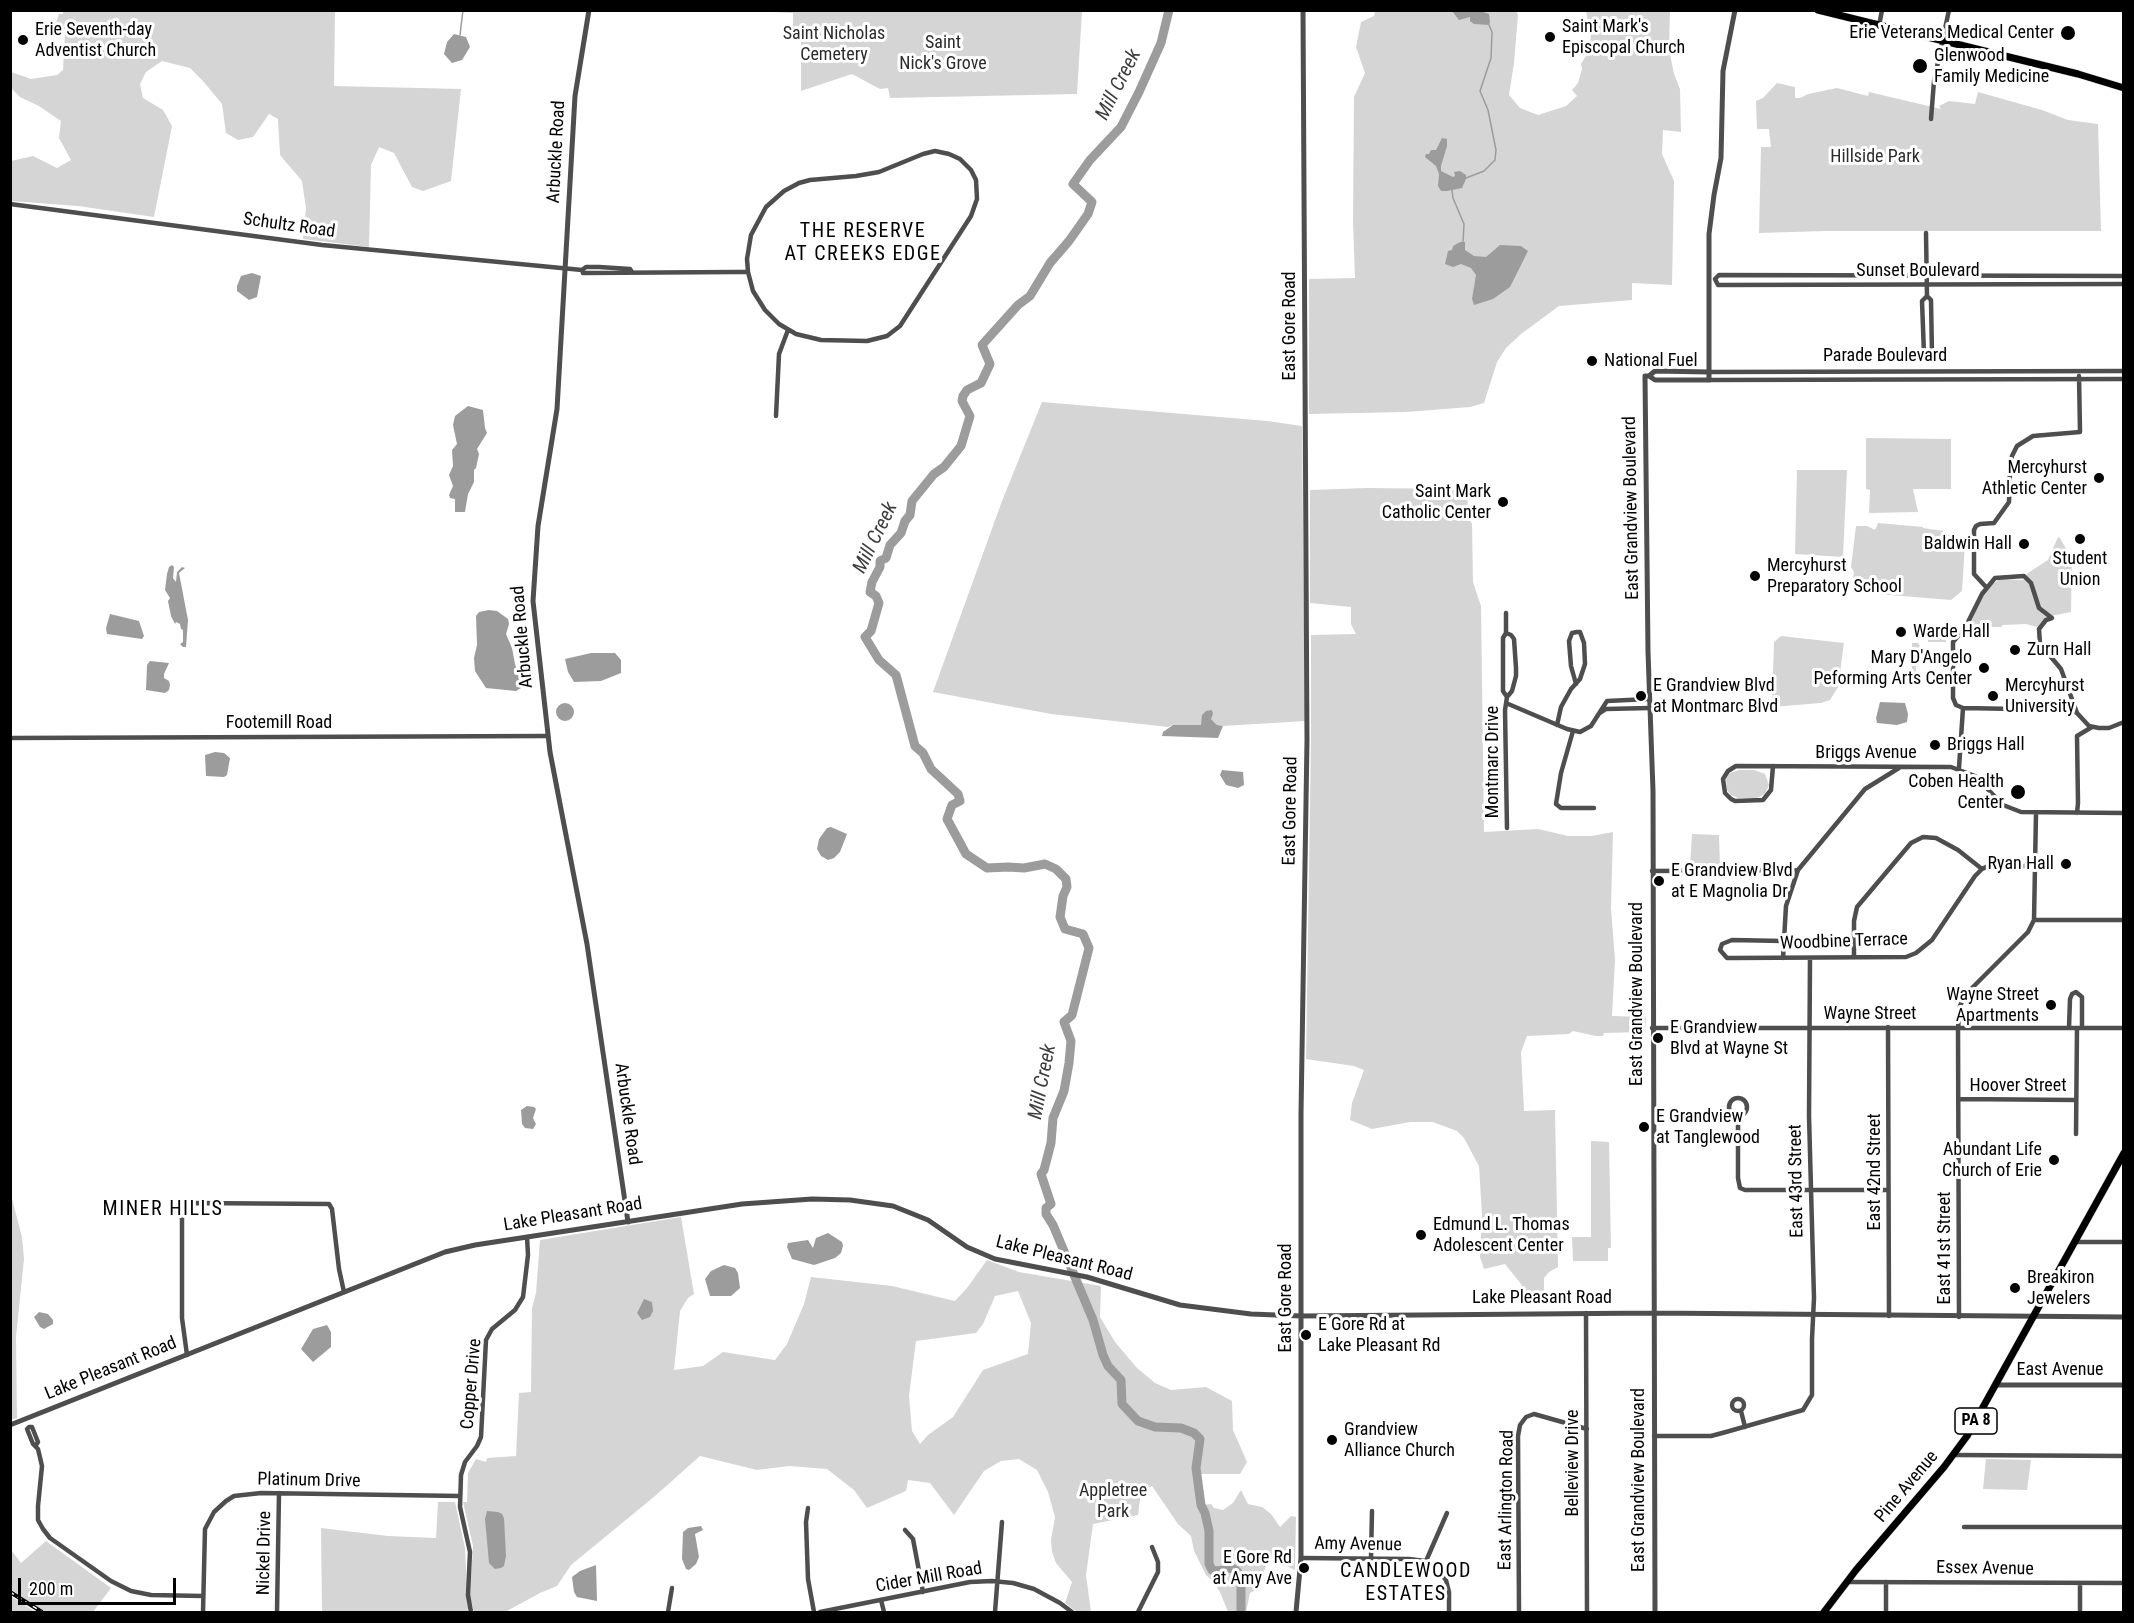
<!DOCTYPE html>
<html>
<head>
<meta charset="utf-8">
<style>
	body { margin:0 }
	#map { position:relative; width:2134px; height:1623px; overflow:hidden; background:#fff; font-family:"Roboto Condensed",sans-serif }
	canvas { display:block }
	.frame { position:absolute; inset:0; border:12px solid #000; pointer-events:none }
	.scale { position:absolute; left:18px; top:1578px; width:158px; height:27px; box-sizing:border-box; border:3px solid #000; border-top:0; padding-left:8px; font-size:18px; line-height:21px; white-space:nowrap; color:#000; -webkit-text-stroke:4px #fff; paint-order:stroke }
</style>
</head>
<body>
<div id="map">
<canvas width="2134" height="1623"></canvas>
<div class="frame"></div>
<div class="scale">200 m</div>
</div>
<script>
const context = document.querySelector('canvas').getContext('2d');
context.lineJoin = 'round';
function paint(path, color) {
  context.fillStyle = color;
  context.fill(path, 'evenodd');
}
function shape(rows) {
  const path = new Path2D();
  for (const r of rows) {
    if (r.length === 3) {
      path.moveTo(r[0] + r[2], r[1]);
      path.arc(r[0], r[1], r[2], 0, 2 * Math.PI);
      continue;
    }
    path.moveTo(r[0], r[1]);
    for (let i = 2; i < r.length; i += 2) path.lineTo(r[i], r[i + 1]);
  }
  return path;
}
function trace(path, color, width, dash) {
  context.strokeStyle = color;
  context.lineWidth = width;
  context.lineCap = dash ? 'butt' : 'round';
  context.setLineDash(dash || []);
  context.stroke(path);
}
function label(font, color, halo, rows, align = 'center') {
  context.font = font + ' "Roboto Condensed",sans-serif';
  context.lineWidth = 6;
  context.setLineDash([]);
  context.textBaseline = 'middle';
  context.strokeStyle = halo;
  context.fillStyle = color;
  for (const [text, x, y, turn = 0] of rows) {
    context.save();
    context.translate(x, y);
    context.rotate((+turn || 0) * Math.PI / 180);
    context.textAlign = isNaN(turn) ? turn : align;
    if (halo) context.strokeText(text, 0, 0);
    context.fillText(text, 0, 0);
    context.restore();
  }
}
paint(shape([
	[335,11,334,86,461,89,451,181,423,191,412,187,394,153,379,147,371,165,369,247,303,239,306,208,302,181,280,155,278,119,269,114,253,137,238,140,226,133,222,104,203,81,190,68,162,61,146,72,140,84,143,98,163,110,172,126,154,217,78,206,11,201,11,161,33,156,57,168,71,160,59,138,61,121,39,106,20,97,11,88,11,72,31,79,57,75,63,70,65,32,64,35,53,32,59,14,63,14,63,11],
	[749,11,1082,11,1077,94,890,98,888,88,880,89,852,74,801,91,801,31,793,28,793,13],
	[1375,11,1516,11,1518,15,1514,63,1509,95,1520,108,1538,115,1566,106,1577,96,1572,90,1578,83,1582,69,1581,64,1589,51,1591,35,1586,11,1670,11,1669,49,1674,74,1680,89,1681,132,1663,130,1662,154,1674,181,1672,285,1632,283,1632,300,1559,306,1521,334,1506,348,1497,362,1484,403,1470,407,1406,412,1309,414,1309,279,1355,278,1353,221,1354,97,1365,73,1356,47,1361,22,1374,16],
	[1777,83,1795,87,1795,98,1800,98,1808,94,1837,88,1868,96,1869,92,1941,109,1939,106,1949,101,1975,104,1978,92,2042,110,2068,120,2098,124,2101,231,1825,231,1759,233,1761,147,1771,147,1769,129,1757,129,1756,101,1763,98],
	[1042,402,1267,421,1302,426,1305,721,1223,726,1217,725,1211,719,1201,725,1173,725,1168,727,1051,714,933,692,1002,501],
	[1866,438,1951,439,1951,489,1913,489,1918,512,1869,513,1870,490,1866,489],
	[1797,470,1847,470,1843,557,1795,554],
	[1367,488,1461,489,1468,493,1467,515,1472,524,1473,582,1481,606,1484,832,1538,829,1568,836,1592,836,1613,832,1611,908,1615,960,1612,1016,1646,1017,1645,1032,1604,1033,1603,1036,1596,1036,1573,1031,1569,1034,1527,1036,1521,1052,1524,1111,1555,1110,1558,1267,1549,1272,1544,1278,1544,1292,1535,1297,1525,1297,1521,1284,1505,1264,1484,1269,1480,1257,1482,1215,1479,1166,1464,1138,1457,1131,1433,1122,1410,1122,1372,1129,1350,1120,1352,1103,1364,1070,1354,1066,1306,1059,1311,742,1311,635,1356,634,1351,624,1351,607,1310,603,1310,490],
	[1878,523,1923,527,1923,528,1943,531,1943,534,1951,535,1951,538,1958,538,1958,541,1962,542,1965,544,1962,591,1951,600,1864,593,1856,590,1852,584,1854,572,1851,567,1856,526,1867,526,1875,530],
	[2058,537,2060,538,2068,552,2072,552,2071,612,2046,617,2037,627,2026,624,2003,625,2001,627,1969,627,1974,613,1989,586,2000,579,2023,580,2028,573,2048,560],
	[1928,627,1946,627,1946,642,1928,642],
	[1781,636,1844,643,1838,687,1830,700,1821,703,1772,707,1774,642],
	[1912,643,1918,643,1920,646,1920,656,1916,657,1916,675,1912,675],
	[1739,770,1754,770,1765,774,1769,785,1765,794,1757,798,1738,798,1731,795,1727,790,1726,779,1730,773],
	[1692,834,1719,835,1720,868,1690,866],
	[1591,1141,1609,1142,1611,1248,1608,1248,1608,1261,1573,1261,1572,1237,1591,1237],
	[12,1199,22,1237,24,1259,16,1337,17,1418,11,1420,10,1200],
	[681,1217,694,1294,688,1298,680,1311,674,1370,703,1366,723,1352,775,1360,787,1344,804,1304,811,1277,892,1286,955,1301,967,1288,987,1260,1019,1272,1101,1286,1100,1317,1115,1342,1137,1368,1155,1383,1171,1390,1206,1387,1232,1401,1233,1430,1247,1462,1240,1474,1197,1474,1201,1505,1211,1504,1214,1508,1223,1510,1233,1503,1241,1490,1248,1504,1262,1507,1271,1514,1280,1527,1291,1516,1296,1517,1295,1570,1278,1562,1276,1556,1272,1558,1267,1563,1258,1589,1250,1593,1246,1612,1228,1612,1220,1592,1213,1581,1206,1575,1194,1551,1191,1536,1178,1524,1152,1486,1141,1492,1138,1515,1093,1524,1086,1575,1091,1612,1077,1612,1065,1603,1072,1582,1056,1563,1052,1552,1051,1540,1055,1517,1048,1492,1037,1470,1019,1459,1001,1461,984,1471,954,1515,930,1483,908,1480,906,1491,867,1508,854,1490,827,1469,789,1466,757,1470,700,1456,655,1496,571,1565,557,1586,540,1593,505,1612,474,1612,470,1596,473,1546,463,1502,467,1502,468,1473,476,1459,486,1462,487,1458,516,1456,519,1393,531,1392,532,1308,536,1293,540,1240],
	[1018,1291,1031,1323,1028,1354,983,1370,953,1417,928,1435,920,1444,912,1431,909,1396,916,1341,976,1333,983,1324,995,1296],
	[1986,1459,2031,1460,2027,1490,1983,1489],
	[438,1502,455,1502,465,1548,468,1612,322,1612,321,1528,388,1536,436,1538],
	[46,1541,111,1588,93,1612,46,1612,11,1590,11,1550,21,1563],
	[10,1596,22,1603,35,1612,11,1612]
]), '#d5d5d5');
paint(shape([
	[1480,11,1489,14,1490,22,1489,25,1474,24,1470,21,1470,17,1459,20,1452,11],
	[454,34,466,37,470,47,462,60,452,63,444,54,447,42],
	[1442,138,1447,139,1447,146,1441,166,1441,171,1453,177,1455,176,1454,172,1460,171,1466,175,1466,179,1462,188,1447,191,1441,191,1438,186,1439,174,1436,166,1425,157,1426,154,1429,154,1431,150,1436,150],
	[1460,242,1465,242,1465,250,1474,256,1486,257,1500,245,1521,246,1528,251,1510,287,1493,299,1474,305,1472,299,1476,275,1471,268,1461,264,1453,267,1445,264,1448,251,1452,250,1453,246],
	[252,273,261,276,257,297,249,300,237,291,237,286,241,276],
	[468,406,483,410,485,428,487,433,477,449,479,454,476,468,474,470,474,482,468,494,465,512,455,512,455,499,450,498,449,495,453,486,449,475,453,466,452,450,457,444,453,425,455,416],
	[172,565,174,567,173,578,176,582,177,572,182,567,185,568,179,573,188,620,186,647,183,647,180,644,183,642,183,630,181,629,180,624,176,622,175,624,171,616,168,601,170,598,165,590,167,574,169,567],
	[489,610,497,611,508,619,509,624,506,634,512,648,515,664,522,684,521,688,516,691,486,688,475,671,474,658,477,645,476,616,479,612],
	[110,614,139,621,144,636,142,639,107,634,106,628],
	[591,653,615,653,621,660,621,673,601,681,574,682,568,672,565,659],
	[150,661,169,663,164,674,164,678,169,681,170,685,169,690,165,693,146,690,147,665],
	[1880,702,1905,703,1908,714,1907,722,1897,725,1877,723,1876,718],
	[565,712,9],
	[1212,710,1213,714,1211,719,1217,725,1223,726,1218,738,1162,736,1163,732,1173,725,1201,725,1202,715,1206,711],
	[215,752,224,753,230,758,227,775,224,777,206,776,205,755],
	[1222,770,1243,772,1244,785,1238,788,1226,785,1220,775],
	[831,827,847,834,840,852,834,858,828,860,821,856,817,849,819,839,827,828],
	[527,1106,534,1107,536,1109,533,1118,536,1124,533,1129,525,1128,522,1124,521,1110],
	[828,1233,842,1242,843,1246,841,1253,835,1258,814,1265,792,1259,787,1247,788,1243,808,1240,813,1248,816,1238],
	[724,1265,735,1268,738,1273,740,1288,731,1296,710,1296,705,1279,711,1271],
	[644,1299,652,1302,653,1311,650,1317,642,1320,637,1313],
	[39,1312,48,1314,53,1320,53,1324,44,1329,40,1327,34,1317],
	[327,1325,331,1332,331,1347,313,1362,301,1349,313,1329],
	[487,1511,498,1512,502,1514,504,1518,506,1556,504,1566,501,1568,495,1569,489,1563,485,1519],
	[701,1526,703,1530,695,1534,699,1557,696,1564,689,1570,686,1569,682,1559,683,1532,688,1528],
	[596,1565,597,1601,577,1597,574,1592,572,1577,580,1571]
]), '#9c9c9c');
trace(shape([
	[460,35,463,10],
	[1466,178,1484,171,1495,160,1496,150,1488,110,1480,91,1491,58,1492,32,1489,25],
	[1452,190,1453,198,1464,224,1463,242]
]), '#9c9c9c', 1.5);
trace(shape([
	[1169,10,1161,43,1139,92,1121,127,1090,160,1073,184,1092,202,1088,214,1069,241,1050,263,1030,296,1018,305,982,345,990,364,981,383,967,390,963,396,962,401,970,416,961,446,944,467,934,474,912,501,910,515,905,521,901,533,890,545,886,558,880,561,880,567,872,582,870,592,876,596,879,603,871,631,865,637,879,660,896,675,915,746,923,753,931,769,958,794,960,801,952,805,947,819,966,854,987,868,1008,867,1024,868,1045,864,1056,869,1066,879,1067,887,1063,896,1060,917,1065,929,1083,934,1089,948,1072,1015,1064,1022,1071,1041,1069,1063,1064,1091,1053,1118,1051,1143,1044,1170,1041,1174,1051,1204,1046,1208,1046,1214,1053,1225,1093,1320,1103,1355,1108,1366,1121,1380,1122,1404,1138,1421,1155,1427,1181,1428,1194,1433,1200,1439,1196,1468,1201,1505,1205,1513,1209,1531,1209,1564,1212,1570,1219,1571,1232,1568,1237,1571,1241,1579,1241,1612]
]), '#9c9c9c', 9);
const primary = shape([
	[1818,10,2078,74,2124,88],
	[1824,1612,1856,1570,1944,1467,1967,1436,2124,1153]
]);
trace(primary, '#dbdbdb', 8);
trace(shape([
	[1879,26,1882,10],
	[1931,119,1934,81,1949,10],
	[10,204,322,245,582,270,583,273,736,272,748,272,747,259,751,235,766,207,784,191,799,183,810,180,856,176,879,172,923,154,935,151,949,154,960,159,971,170,976,180,977,199,971,216,900,326,887,336,867,341,821,340,796,334,779,324,765,310,753,291,748,272],
	[1926,233,1927,296],
	[582,270,586,267,599,267,630,269,632,272],
	[2124,276,1719,275,1715,279,1718,285,2124,284],
	[1927,296,1931,300,1932,354,1928,359,1924,354,1922,301,1927,296],
	[1709,372,2124,371],
	[1709,380,2124,379],
	[776,416,779,354,788,330],
	[1986,587,1974,574,1974,530,1976,526,1980,524,1994,523,2009,502,2010,469,2012,456,2017,446,2033,436,2080,432,2079,376],
	[1506,633,1506,613],
	[1506,703,1567,729,1580,732,1591,726,1607,701,1649,699],
	[1600,713,1606,709,1650,708],
	[2077,713,2061,669,2040,644,2039,629,2046,620,2052,618,2039,608,2031,583,2024,576,1995,578,1982,594,1965,628,1953,642,1953,698,1956,705,1963,708,2069,710,2077,713,2089,726,2099,728,2109,728,2124,722],
	[1557,725,1561,707,1571,689,1580,679,1585,664,1584,643,1580,632,1577,632,1572,633,1569,641,1571,666,1576,684],
	[1573,731,1561,773,1556,804,1561,808,1594,808],
	[10,738,548,736],
	[1773,766,1771,790,1763,800,1735,801,1731,799,1725,793,1723,779,1728,771,1736,766,1951,767,1975,776,2003,805,2021,812,2124,813],
	[1959,768,1963,708],
	[2077,813,2078,803,2077,736,2092,727],
	[1507,828,1505,710,1507,697,1512,691,1516,676,1516,668,1514,639,1511,635,1506,633,1503,638,1503,691,1507,697],
	[1652,871,1798,870],
	[2034,920,2124,920],
	[1783,941,1732,940,1722,944,1720,950,1727,958,1733,958,1906,957,1916,953,1932,940,1975,876,1982,869,1988,866,2034,866],
	[1854,957,1854,921,1857,907,1911,843,1923,837,1936,838,1958,850,1982,869],
	[1783,958,1786,906,1798,870,1865,789,1899,768],
	[1888,1027,1889,1316],
	[1652,1028,2124,1028],
	[2069,1028,2070,999,2072,994,2076,992,2082,997,2082,1028],
	[1738,1107,9],
	[1959,1099,2076,1100],
	[1738,1116,1738,1178,1740,1188,1745,1190,1888,1190],
	[2076,1134,2077,1028],
	[2075,1242,2124,1242],
	[1586,1313,1587,1612],
	[1959,1317,1958,1028,1960,1006,1965,995,2028,932,2034,920,2036,813],
	[187,1355,182,1318,182,1214,185,1207,191,1203,329,1204,332,1209,339,1269,344,1292],
	[1738,1405,6],
	[1741,1411,1745,1427],
	[1654,1436,1711,1436,1726,1432,1803,1410,1812,1395,1812,1339,1814,1298,1809,1116,1810,958],
	[36,1445,38,1442,32,1427,29,1427,27,1429,33,1444,38,1449,42,1466,38,1506,38,1520,43,1529,50,1538,111,1581,131,1591,151,1595,203,1596],
	[1954,1455,2124,1456],
	[808,1508,806,1522,808,1579,814,1612],
	[1964,1527,2124,1527],
	[905,1530,913,1539,923,1592],
	[1301,1558,1409,1559,1425,1561,1437,1569,1446,1580,1449,1592,1449,1612],
	[1371,1558,1372,1511],
	[1426,1561,1447,1513],
	[1847,1582,2124,1583],
	[2080,1584,2080,1612],
	[881,1600,884,1612],
	[203,1612,205,1529,214,1512,226,1501,234,1496,261,1493,460,1496],
	[277,1612,279,1493],
	[471,1612,468,1595,470,1552,460,1507,461,1475,465,1462,477,1446,481,1437,486,1340,492,1329,515,1310,523,1297,528,1255,527,1237],
	[668,1612,672,1588],
	[820,1612,970,1582,992,1581,1013,1583,1034,1589,1060,1603,1072,1612],
	[995,1612,1002,1522],
	[1138,1612,1158,1572,1158,1562,1152,1547],
	[1519,1612,1518,1436,1520,1425,1526,1417,1534,1414,1587,1429],
	[1886,1612,1886,1582]
]), '#4e4e4e', 4.5);
trace(shape([
	[589,10,575,96,557,409,538,526,533,601,550,752,587,944,628,1222],
	[1649,376,1655,371,1709,372],
	[1996,1385,2124,1385],
	[10,1425,445,1252,475,1245,742,1204,812,1199,850,1200,893,1206,928,1220,967,1247,995,1259,1087,1277,1180,1305,1251,1314,1301,1316,1653,1313,2124,1317],
	[1296,1612,1301,1558,1301,1114,1307,740,1303,10],
	[1655,1612,1653,791,1648,652,1645,376,1649,376,1655,380,1709,380,1709,234,1714,195,1721,158,1723,71,1735,10]
]), '#4e4e4e', 5);
trace(primary, '#000', 7);
const rail = shape([
	[10,1592,42,1612]
]);
trace(rail, '#000', 4);
trace(rail, '#fff', 1.5, [4.5]);
for (const [x, y, r, color] of [
	[2068,33,8,"#000"],
	[1550,37,6,"#000"],
	[23,40,6,"#000"],
	[1920,66,8,"#000"],
	[1592,361,6,"#000"],
	[2099,478,6,"#000"],
	[1503,502,6,"#000"],
	[2080,539,6,"#000"],
	[2024,544,6,"#000"],
	[1755,576,6,"#000"],
	[1901,632,6,"#000"],
	[2015,650,6,"#000"],
	[1984,668,6,"#000"],
	[1641,696,6,"#000"],
	[1993,696,6,"#000"],
	[1935,745,6,"#000"],
	[2018,792,8,"#000"],
	[2066,864,6,"#000"],
	[1659,881,6,"#000"],
	[2051,1005,6,"#000"],
	[1658,1038,6,"#000"],
	[1644,1127,6,"#000"],
	[2054,1160,6,"#000"],
	[1421,1235,6,"#000"],
	[2015,1288,6,"#000"],
	[1306,1335,6,"#000"],
	[1332,1440,6,"#000"],
	[1304,1568,6,"#000"]
]) {
  const dot = new Path2D();
  dot.arc(x, y, r, 0, 2 * Math.PI);
  context.fillStyle = color;
  context.fill(dot);
  trace(dot, '#fff', 2);
}
for (const [x, y, w] of [
	[1976,1421,42]
]) {
  const box = new Path2D();
  box.roundRect(x - w / 2, y - 13, w, 26, 4.5);
  context.fillStyle = '#fff';
  context.fill(box);
  trace(box, '#000', 1.5);
}
label('bold 16px', '#000', null, [
	["PA 8",1976,1421]
]);
label('18px', '#000', '#fff', [
	["Saint Mark's",1562,27],
	["Episcopal Church",1562,48],
	["Erie Seventh-day",35,30],
	["Adventist Church",35,51],
	["Erie Veterans Medical Center",2054,33,"right"],
	["Glenwood",1934,56],
	["Family Medicine",1934,77],
	["National Fuel",1604,361],
	["Mercyhurst",2087,468,"right"],
	["Athletic Center",2087,489,"right"],
	["Saint Mark",1491,492,"right"],
	["Catholic Center",1491,513,"right"],
	["Baldwin Hall",2012,544,"right"],
	["Student",2080,559,"center"],
	["Union",2080,580,"center"],
	["Mercyhurst",1767,566],
	["Preparatory School",1767,587],
	["Warde Hall",1913,632],
	["Zurn Hall",2027,650],
	["Mary D'Angelo",1972,658,"right"],
	["Peforming Arts Center",1972,679,"right"],
	["E Grandview Blvd",1653,686],
	["at Montmarc Blvd",1653,707],
	["Mercyhurst",2005,686],
	["University",2005,707],
	["Briggs Hall",1947,745],
	["Coben Health",2004,782,"right"],
	["Center",2004,803,"right"],
	["Ryan Hall",2054,864,"right"],
	["E Grandview Blvd",1671,871],
	["at E Magnolia Dr",1671,892],
	["Wayne Street",2039,995,"right"],
	["Apartments",2039,1016,"right"],
	["E Grandview",1670,1028],
	["Blvd at Wayne St",1670,1049],
	["E Grandview",1656,1117],
	["at Tanglewood",1656,1138],
	["Abundant Life",2042,1150,"right"],
	["Church of Erie",2042,1171,"right"],
	["Edmund L. Thomas",1433,1225],
	["Adolescent Center",1433,1246],
	["Breakiron",2027,1278],
	["Jewelers",2027,1299],
	["E Gore Rd at",1318,1325],
	["Lake Pleasant Rd",1318,1346],
	["Grandview",1344,1430],
	["Alliance Church",1344,1451],
	["E Gore Rd",1292,1558,"right"],
	["at Amy Ave",1292,1579,"right"]
], 'left');
label('18px', '#2c2c2c', '#fff', [
	["Saint Nicholas",834,34],
	["Cemetery",834,55],
	["Saint",943,43],
	["Nick's Grove",943,64],
	["Hillside Park",1875,157],
	["Appletree",1113,1491],
	["Park",1113,1512]
]);
label('18px', '#000', '#fff', [
	["Arbuckle Road",557,152,-87],
	["Schultz Road",289,226,8],
	["Sunset Boulevard",1918,271],
	["East Gore Road",1290,326,-90],
	["Parade Boulevard",1885,356],
	["East Grandview Boulevard",1632,508,-91],
	["Arbuckle Road",523,637,-95],
	["Footemill Road",279,723],
	["Briggs Avenue",1866,753],
	["Montmarc Drive",1493,762,-90],
	["East Gore Road",1291,811,-89],
	["Woodbine Terrace",1844,942,-2],
	["East Grandview Boulevard",1637,994,-90],
	["Wayne Street",1870,1014],
	["Hoover Street",2018,1086],
	["Arbuckle Road",627,1114,82],
	["East 42nd Street",1875,1172,-90],
	["East 43rd Street",1797,1181,-91],
	["Lake Pleasant Road",573,1215,-9],
	["East 41st Street",1945,1248,-90],
	["Lake Pleasant Road",1064,1259,14],
	["East Gore Road",1286,1298,-90],
	["Lake Pleasant Road",1542,1298],
	["Lake Pleasant Road",111,1369,-22],
	["East Avenue",2060,1370],
	["Copper Drive",472,1384,-85],
	["Belleview Drive",1573,1463,-90],
	["East Grandview Boulevard",1639,1480,-90],
	["Platinum Drive",309,1481,1],
	["Pine Avenue",1907,1487,-50],
	["East Arlington Road",1507,1500,-89],
	["Amy Avenue",1358,1545,1],
	["Nickel Drive",265,1553,-89],
	["Essex Avenue",1985,1569,1],
	["Cider Mill Road",929,1578,-10]
]);
label('italic 20px', '#3d3d3d', '#fff', [
	["Mill Creek",1119,85,-63],
	["Mill Creek",876,538,-64],
	["Mill Creek",1043,1082,-79]
]);
context.letterSpacing = '1.5px';
label('20px', '#000', '#fff', [
	["THE RESERVE",863,232],
	["AT CREEKS EDGE",863,255],
	["MINER HILLS",163,1210],
	["CANDLEWOOD",1406,1572],
	["ESTATES",1406,1595]
]);
context.letterSpacing = '0px';
</script>
</body>
</html>
